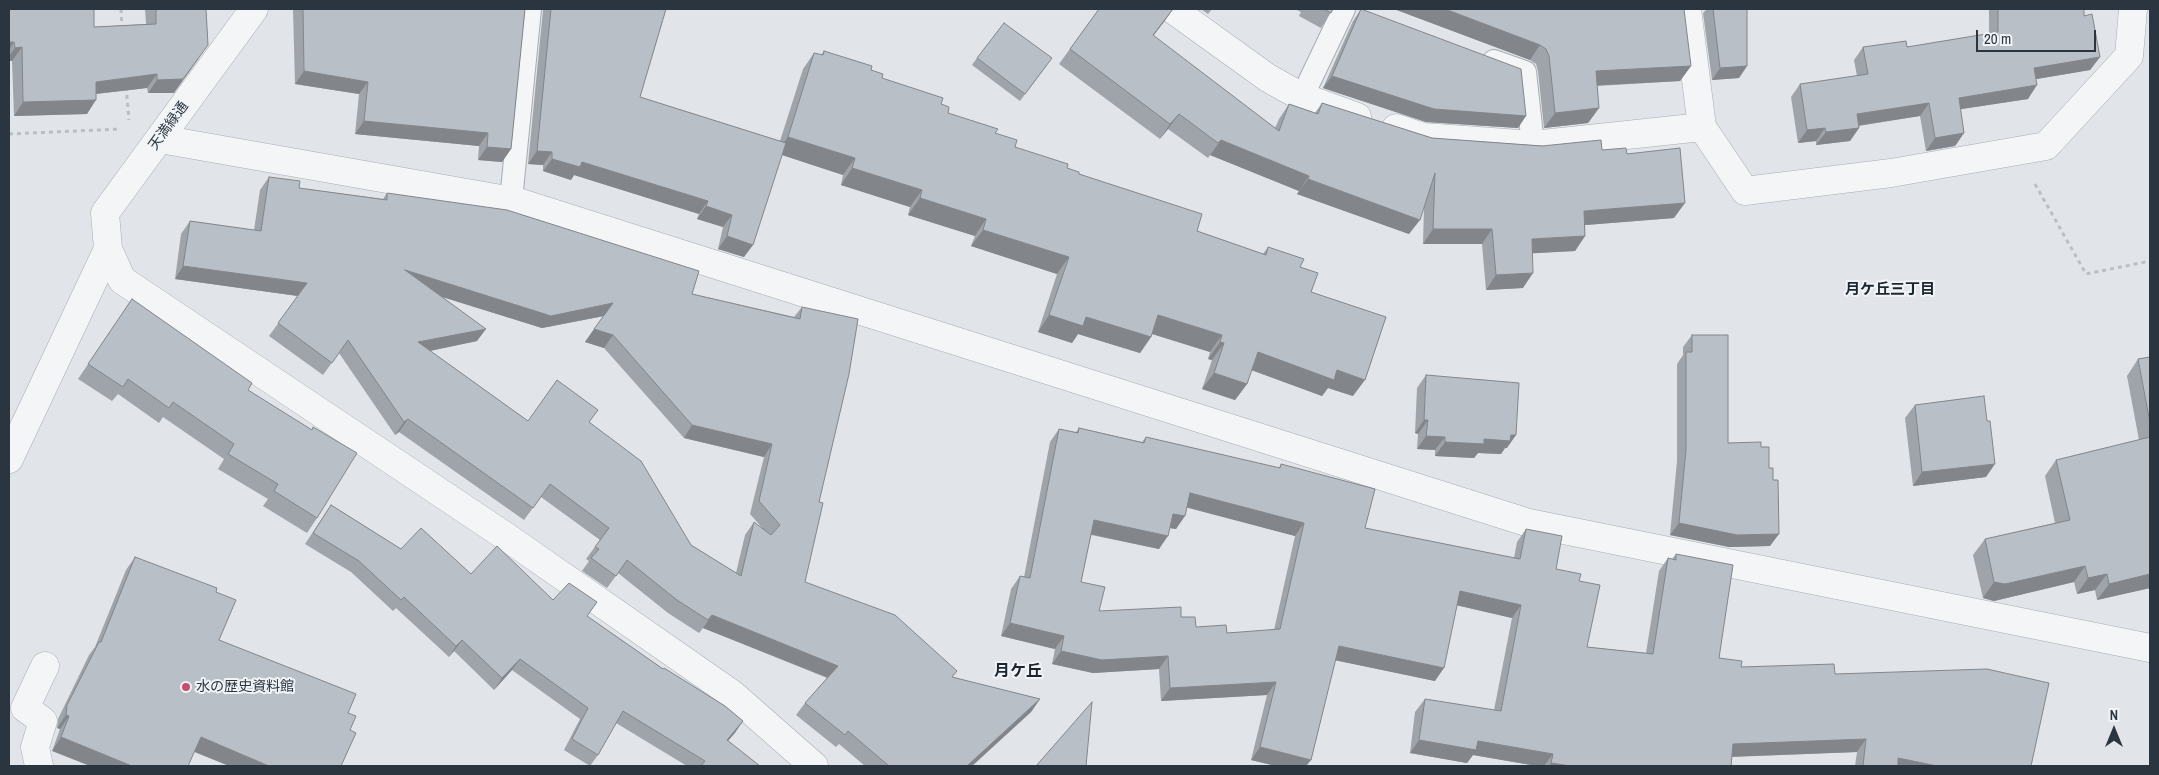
<!DOCTYPE html>
<html>
<head>
<meta charset="utf-8">
<style>
	body { margin:0 }
	#map { position:relative; width:2159px; height:775px; overflow:hidden; background:#e1e5e9; font-family:"Archivo Narrow",sans-serif }
	canvas { display:block }
	.frame { position:absolute; inset:0; border:10px solid #2a3540; pointer-events:none }
	.north { position:absolute; left:2089px; top:705px; width:50px; height:50px; -webkit-text-stroke:4px #f1f4f7; paint-order:stroke; rotate:0deg; font-size:14px; font-weight:700; line-height:20px; text-align:center; color:#2a3540 }
	.north::after { content:''; display:block; margin:auto; width:18px; height:22px; background:#2a3540; clip-path:polygon(50% 0,100% 100%,50% 72%,0 100%) }
	.scale { position:absolute; left:1976px; top:30px; width:120px; height:22px; box-sizing:border-box; border:2px solid #2a3540; border-top:0; padding-left:6px; font-size:15px; line-height:18px; white-space:nowrap; color:#2a3540; -webkit-text-stroke:4px #f1f4f7; paint-order:stroke }
</style>
</head>
<body>
<div id="map">
<canvas width="2159" height="775"></canvas>
<div class="frame"></div>
<div class="north">N</div>
<div class="scale">20 m</div>
</div>
<script>
const context = document.querySelector('canvas').getContext('2d');
context.lineJoin = 'round';
function shape(rows) {
  const path = new Path2D();
  for (const r of rows) {
    path.moveTo(r[0], r[1]);
    for (let i = 2; i < r.length; i += 2) path.lineTo(r[i], r[i + 1]);
  }
  return path;
}
function trace(path, color, width, dash) {
  context.strokeStyle = color;
  context.lineWidth = width;
  context.lineCap = dash ? 'butt' : 'round';
  context.setLineDash(dash || []);
  context.stroke(path);
}
function paint(path, color) {
  context.fillStyle = color;
  context.fill(path, 'evenodd');
}
function label(font, color, halo, rows, align = 'center') {
  context.font = font + ' "Archivo Narrow","Noto Sans JP",sans-serif';
  context.lineWidth = 4;
  context.setLineDash([]);
  context.textBaseline = 'middle';
  context.strokeStyle = halo;
  context.fillStyle = color;
  for (const [text, x, y, turn = 0] of rows) {
    context.save();
    context.translate(x, y);
    context.rotate((+turn || 0) * Math.PI / 180);
    context.textAlign = isNaN(turn) ? turn : align;
    if (halo) context.strokeText(text, 0, 0);
    context.fillText(text, 0, 0);
    context.restore();
  }
}
const lane = shape([
	[1494,61,1525,72,1533,145],
	[1302,97,1344,9],
	[511,200,530,9]
]);
const street = shape([
	[254,9,105,213,108,249,122,280,505,536,732,694,814,766],
	[1172,9,1268,78,1302,97,1357,117],
	[1687,9,1702,127,1745,191,1891,173,2046,146,2129,56,2133,9],
	[1396,128,1423,137,1533,145,1702,127],
	[160,139,518,202,1529,523,2150,648],
	[9,459,108,249],
	[39,766,35,747,43,721,25,708,45,666]
]);
trace(lane, '#a6adb3', 24);
trace(street, '#a6adb3', 29);
trace(shape([
	[121,9,122,28],
	[126,87,129,120],
	[9,134,121,129],
	[2035,184,2086,274,2150,261]
]), '#bbbfc4', 3, [4, 4]);
trace(lane, '#f4f5f7', 22);
trace(street, '#f4f5f7', 28);
paint(shape([
	[9,9,94,27,146,24,145,9,206,9,174,93,148,93,147,88,96,94,87,114,14,116,12,61,9,61],
	[293,9,525,9,511,149,502,162,478,160,479,146,355,134,359,94,295,84],
	[542,9,666,9,640,97,780,141,803,69,814,53,821,55,824,51,871,70,882,78,941,104,948,113,996,133,1015,147,1067,168,1197,231,1263,254,1268,247,1300,267,1311,292,1353,396,1328,388,1322,396,1251,370,1247,384,1235,400,1202,389,1212,360,1208,359,1210,352,1152,334,1151,337,1140,353,1078,334,1072,343,1038,332,1057,274,971,246,975,236,908,215,910,207,841,185,843,175,782,155,744,257,718,249,723,227,697,219,699,214,574,175,571,180,543,171,543,165,528,164,543,10],
	[1099,9,1173,9,1153,36,1275,128,1279,119,1289,104,1315,113,1322,103,1432,138,1602,150,1627,154,1674,218,1585,225,1585,236,1575,251,1532,253,1523,288,1486,290,1482,244,1423,244,1424,206,1409,234,1297,194,1299,191,1210,155,1208,158,1168,129,1160,139,1059,64],
	[1201,9,1212,9,1208,14],
	[1295,9,1333,9,1321,28,1299,16,1301,12],
	[1361,9,1518,128,1426,122,1323,88,1353,21],
	[1394,9,1691,66,1680,81,1597,86,1599,108,1588,123,1544,128,1538,71,1536,64,1530,60],
	[1707,9,1747,9,1747,66,1739,78,1712,80,1703,13],
	[1989,9,2084,9,2084,16,2100,57,2090,70,2036,79,2028,99,1960,109,1964,133,1955,146,1926,151,1920,116,1859,126,1859,128,1850,141,1816,145,1816,141,1798,143,1791,97,1800,84,1857,76,1854,60,1863,47,1907,47,1989,34],
	[977,58,1047,65,1020,101,972,65],
	[269,177,299,188,383,199,387,193,692,294,794,317,802,307,819,502,805,582,953,678,1040,699,1031,712,972,766,865,766,839,744,836,747,796,715,805,703,827,678,703,628,699,633,668,613,618,573,607,588,582,571,589,561,586,559,600,540,541,497,524,520,399,432,395,435,339,353,323,375,269,336,298,296,175,279,181,234,190,221,254,230,260,190],
	[443,297,542,328,604,316,585,342,604,348,684,438,764,457,750,514,764,530,754,522,745,535,736,573,691,545,589,422,528,421,430,351,477,341],
	[132,299,248,390,317,518,307,533,263,506,268,499,218,469,224,459,163,417,159,423,118,394,112,401,78,379],
	[1692,335,1728,443,1761,447,1770,546,1729,547,1670,535,1677,461,1677,364,1683,355,1683,347],
	[2150,357,2150,588,2097,600,2095,590,2077,594,2074,582,1994,601,1983,598,1973,555,1985,539,2055,523,2045,476,2056,460,2139,440,2127,376,2138,359],
	[1426,375,1507,448,1505,448,1501,454,1478,453,1474,458,1435,456,1435,450,1417,449,1418,434,1415,433,1417,388],
	[1915,405,1986,477,1913,486,1905,418],
	[1079,428,1142,442,1146,437,1279,468,1281,464,1365,528,1514,558,1517,542,1526,529,1556,569,1579,581,1587,647,1646,653,1659,571,1668,558,1672,559,1676,554,1719,658,1741,667,1835,674,2031,766,1855,766,1857,752,1732,757,1731,766,1537,766,1473,755,1467,763,1410,753,1415,712,1425,699,1494,710,1512,618,1457,605,1435,681,1335,660,1311,760,1306,766,1276,766,1251,760,1267,695,1161,701,1159,669,1093,673,1052,664,1055,649,1001,636,1011,589,1020,576,1024,577,1050,442,1059,429,1076,432],
	[1187,507,1295,536,1274,630,1227,633,1196,627,1181,617,1099,611,1081,582,1091,535,1159,549,1169,528,1176,529],
	[331,505,401,549,471,574,553,600,587,616,663,669,743,721,728,741,760,766,687,766,616,723,598,755,590,766,564,750,580,719,512,670,494,690,454,651,449,657,396,608,393,611,351,572,305,544],
	[135,557,216,592,219,640,194,752,52,751,60,729,57,728,58,719,89,655,95,647,126,570]
]), '#9fa4aa');
paint(shape([
	[1173,9,1164,22,1142,50,1153,35],
	[1394,9,1445,9,1540,45,1530,60],
	[9,42,14,42,9,50],
	[22,47,12,61,9,61,9,56,15,48],
	[2100,57,2090,70,2025,81,2034,68],
	[199,58,174,93,148,93,157,80],
	[1691,66,1680,81,1586,86,1596,71],
	[1747,66,1739,78,1712,80,1720,68],
	[304,71,368,82,359,94,295,84],
	[157,74,147,88,86,95,96,82],
	[1332,76,1526,116,1518,128,1426,122,1323,88],
	[2037,85,2028,99,1949,111,1959,98],
	[96,100,87,114,14,116,23,102],
	[1929,103,1920,116,1848,127,1857,114],
	[1599,108,1588,123,1544,128,1555,113],
	[1179,114,1168,129,1160,139,1170,124],
	[364,121,488,133,479,146,355,134],
	[1825,128,1816,141,1798,143,1807,130],
	[1859,128,1850,141,1816,145,1826,132],
	[1964,133,1955,146,1926,151,1935,138],
	[788,137,855,158,843,175,776,153],
	[1221,140,1309,176,1299,191,1210,155,1208,158],
	[487,147,511,149,502,162,478,160],
	[537,151,552,152,543,165,528,164],
	[552,159,582,162,708,201,699,214,574,175,571,180,543,171],
	[852,168,922,190,910,207,841,185],
	[1308,179,1420,220,1409,234,1297,194],
	[920,198,986,219,975,236,908,215],
	[1685,203,1674,218,1573,226,1584,211],
	[706,206,732,215,723,227,697,219],
	[1433,229,1492,229,1482,244,1423,244],
	[983,230,1069,257,1057,274,971,246],
	[727,236,753,245,744,257,718,249],
	[1585,236,1575,251,1521,254,1532,239],
	[183,266,307,283,298,296,175,279],
	[405,270,613,303,604,316,542,328,397,283],
	[1533,273,1523,288,1486,290,1496,275],
	[1049,315,1086,317,1151,337,1140,353,1078,334,1072,343,1038,332],
	[1158,315,1222,335,1210,352,1146,332],
	[486,329,477,341,410,355,418,342],
	[594,329,613,335,604,348,585,342],
	[1220,342,1224,343,1212,360,1208,359],
	[1258,352,1337,370,1365,380,1353,396,1328,388,1322,396,1246,368],
	[1214,373,1247,384,1235,400,1202,389],
	[408,419,399,432,395,435,404,422],
	[1424,420,1428,420,1418,434,1415,433],
	[692,425,772,444,764,457,684,438],
	[1511,435,1516,435,1507,448,1505,448,1501,454,1478,453,1474,458,1435,456,1445,442,1484,439],
	[1426,436,1445,437,1435,450,1417,449],
	[1995,464,1986,477,1913,486,1922,472],
	[1190,493,1304,523,1295,536,1181,506],
	[1173,514,1185,516,1176,529,1163,527],
	[1094,520,1168,536,1159,549,1085,533],
	[1679,523,1779,534,1770,546,1729,547,1670,535],
	[2085,566,2074,582,1994,601,1983,598,1994,582],
	[2107,574,2095,590,2077,594,2088,578],
	[2150,574,2150,588,2097,600,2109,584],
	[1460,591,1521,605,1512,618,1451,604],
	[712,615,838,666,829,678,703,628],
	[1010,623,1064,636,1055,649,1001,636],
	[462,640,454,651,449,657,456,646],
	[1339,646,1444,668,1435,681,1329,659],
	[1061,651,1168,656,1159,669,1093,673,1052,664],
	[520,659,512,670,494,690,502,678],
	[1276,682,1267,695,1161,701,1170,688],
	[1040,699,1031,712,972,766,967,766],
	[66,715,69,716,60,729,57,728],
	[743,721,735,733,719,751,727,740],
	[61,737,132,766,90,766,52,751],
	[201,737,269,766,229,766,192,751],
	[1866,739,1857,752,1724,757,1733,744],
	[1419,740,1478,741,1553,754,1544,766,1537,766,1473,755,1467,763,1410,753],
	[1260,747,1311,760,1306,766,1276,766,1251,760],
	[1898,758,1937,766,1892,766],
	[1551,763,1570,766,1549,766]
]), '#82868b');
const building = shape([
	[9,9,94,9,94,27,156,24,156,9,206,9,208,45,183,79,157,80,157,74,96,82,96,100,23,102,22,47,15,48,14,42,9,42,9,9],
	[303,9,525,9,511,149,487,147,488,133,364,121,368,82,304,71,303,9],
	[551,9,666,9,640,97,786,143,753,245,727,236,732,215,706,206,708,201,582,162,580,167,552,159,552,152,537,151,551,9],
	[1099,9,1173,9,1153,35,1279,131,1289,104,1318,114,1322,103,1432,138,1542,146,1601,140,1602,150,1626,148,1627,154,1680,148,1685,203,1584,211,1585,236,1532,239,1533,273,1496,275,1492,229,1433,229,1435,173,1420,220,1308,179,1309,176,1221,140,1218,143,1179,114,1170,124,1070,49,1099,9],
	[1324,9,1333,9,1331,13,1324,9],
	[1361,9,1521,69,1526,116,1434,109,1332,76,1361,9],
	[1445,9,1684,9,1691,66,1596,71,1599,108,1555,113,1549,56,1546,49,1540,45,1445,9],
	[1713,9,1747,9,1747,66,1720,68,1713,9],
	[1998,9,2084,9,2084,16,2092,14,2100,57,2034,68,2037,85,1959,98,1964,133,1935,138,1929,103,1857,114,1859,128,1826,132,1825,128,1807,130,1800,84,1868,74,1863,47,1906,41,1907,47,1998,32,1998,9],
	[1004,23,1052,58,1025,94,977,58,1004,23],
	[824,51,872,66,871,70,883,74,882,78,943,98,941,104,949,107,948,113,998,129,995,133,1017,140,1015,147,1068,164,1067,168,1079,172,1079,174,1202,214,1197,231,1266,255,1268,247,1304,259,1300,267,1318,273,1311,292,1386,317,1365,380,1337,370,1334,380,1258,352,1247,384,1214,373,1224,343,1220,342,1222,335,1158,315,1151,337,1086,317,1083,326,1049,315,1069,257,983,230,986,219,920,198,922,190,852,168,855,158,788,137,814,53,823,55,824,51],
	[269,177,300,181,299,188,387,200,387,193,507,210,699,271,692,294,800,319,802,307,858,319,849,374,819,502,823,503,805,582,895,615,957,671,952,677,1040,699,967,766,889,766,848,731,845,735,805,703,838,666,712,615,708,620,677,600,627,560,616,576,591,558,599,549,595,547,609,528,550,484,533,508,408,419,404,422,348,340,332,363,278,323,307,283,183,266,190,221,261,231,269,177],
	[405,270,551,316,613,303,594,329,613,335,692,425,772,444,759,501,780,525,771,535,754,522,741,576,691,545,641,461,589,422,598,410,557,380,528,421,418,342,486,329,405,270],
	[132,299,252,383,248,390,312,430,313,427,357,453,317,518,274,491,278,484,228,454,234,444,173,402,169,408,128,379,123,387,88,364,132,299],
	[1692,335,1728,335,1728,443,1761,442,1761,447,1769,447,1769,468,1773,468,1773,480,1778,480,1779,534,1737,535,1679,523,1686,449,1686,352,1692,352,1692,335],
	[2150,357,2150,423,2138,359,2150,357],
	[1426,375,1519,383,1516,435,1511,435,1510,441,1484,439,1484,444,1445,442,1445,437,1426,436,1428,420,1424,420,1426,375],
	[1984,396,1987,421,1990,421,1995,464,1922,472,1915,405,1984,396],
	[1079,428,1144,443,1146,437,1280,468,1281,464,1375,489,1365,528,1520,559,1526,529,1562,536,1556,569,1581,574,1579,581,1600,585,1587,647,1653,654,1668,558,1676,560,1676,554,1733,565,1719,658,1742,661,1741,667,1834,664,1835,674,1987,669,2049,683,2031,766,1937,766,1898,758,1898,766,1863,766,1866,739,1733,744,1731,766,1570,766,1551,763,1553,754,1478,741,1476,750,1419,740,1425,699,1501,711,1521,605,1460,591,1444,668,1339,646,1311,760,1260,747,1276,682,1170,688,1168,656,1102,660,1061,651,1064,636,1010,623,1020,576,1030,578,1059,429,1078,433,1079,428],
	[1190,493,1304,523,1280,629,1227,633,1226,625,1196,627,1195,617,1181,617,1181,607,1099,611,1105,587,1081,582,1094,520,1168,536,1173,514,1185,516,1190,493],
	[2150,437,2150,574,2109,584,2107,574,2088,578,2085,566,2005,584,1994,582,1985,539,2070,520,2056,460,2150,437],
	[331,505,401,549,421,528,471,574,497,546,553,600,569,583,597,602,587,616,663,669,664,668,725,706,743,721,727,740,760,766,701,766,705,761,623,711,598,755,572,739,588,708,520,659,502,678,462,640,456,646,404,597,401,600,359,561,313,533,331,505],
	[135,557,217,588,216,592,236,600,219,640,356,694,348,713,356,716,350,730,356,733,341,766,269,766,201,737,188,766,132,766,61,737,69,716,66,715,67,705,99,642,101,642,135,557],
	[1092,702,1086,766,1036,766,1092,702]
]);
paint(building, '#b9bfc6');
trace(building, '#82868b', 1);
for (const [x, y, r, color] of [
	[186,687,5,"#c74d6e"]
]) {
  const dot = new Path2D();
  dot.arc(x, y, r, 0, 2 * Math.PI);
  context.fillStyle = color;
  context.fill(dot);
  trace(dot, '#f1f4f7', 2);
}
label('14px', '#2a3540', '#f1f4f7', [
	["天満緑通",169,126,-54]
]);
label('14px', '#2a3540', '#f1f4f7', [
	["水の歴史資料館",196,687]
], 'left');
label('bold 15px', '#1c2631', '#f1f4f7', [
	["月ケ丘三丁目",1890,290]
]);
label('bold 16px', '#1c2631', '#f1f4f7', [
	["月ケ丘",1018,672]
]);
</script>
</body>
</html>
